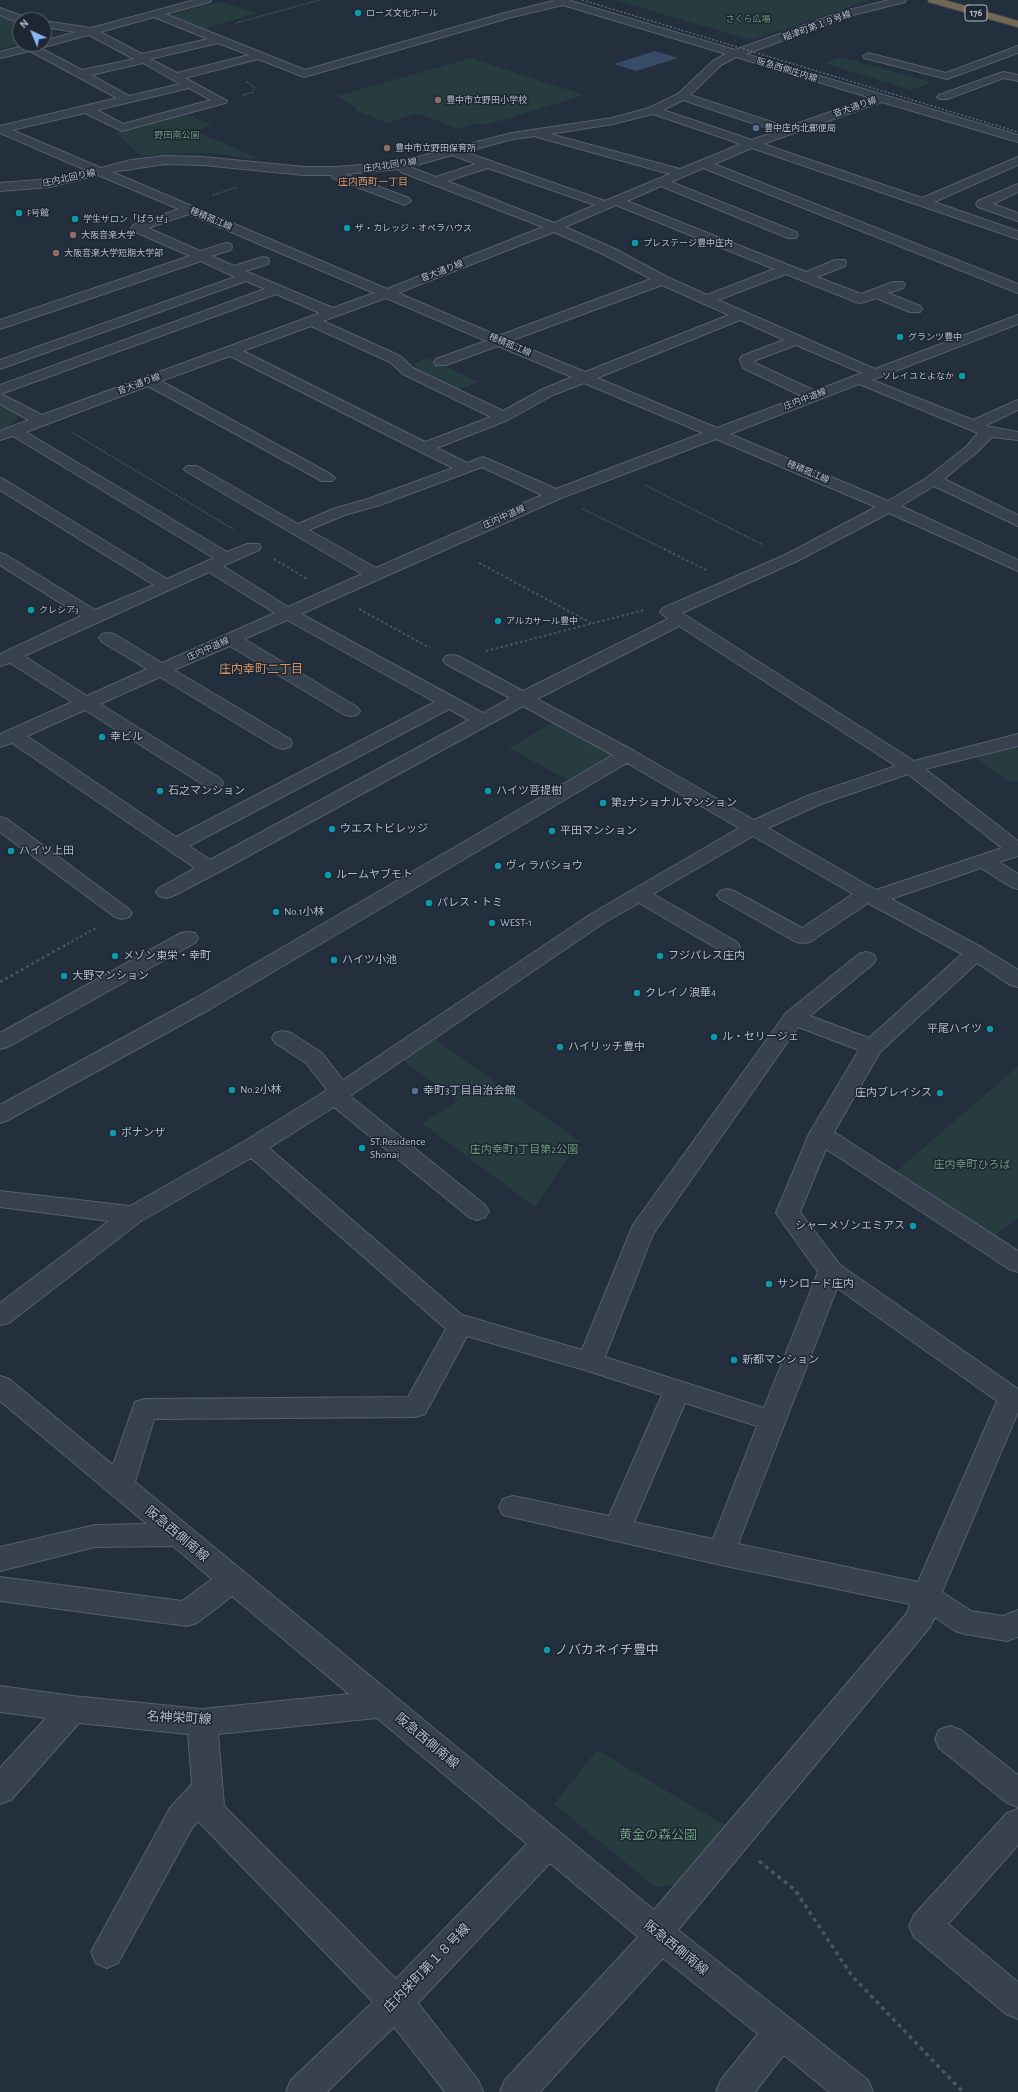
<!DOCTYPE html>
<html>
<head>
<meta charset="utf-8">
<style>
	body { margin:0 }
	#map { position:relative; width:1018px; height:2092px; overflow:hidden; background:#242f3e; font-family:"Alegreya Sans",sans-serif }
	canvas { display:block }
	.north { position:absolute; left:12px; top:12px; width:40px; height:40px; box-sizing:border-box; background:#1d2633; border:1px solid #59626f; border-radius:50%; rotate:316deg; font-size:11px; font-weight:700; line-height:16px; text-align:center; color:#b4bcc9 }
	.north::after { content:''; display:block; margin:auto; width:14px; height:18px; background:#8ab4f8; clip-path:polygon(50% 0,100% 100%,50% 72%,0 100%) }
</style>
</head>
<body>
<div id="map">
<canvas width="1018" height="2092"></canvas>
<div class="north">N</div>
</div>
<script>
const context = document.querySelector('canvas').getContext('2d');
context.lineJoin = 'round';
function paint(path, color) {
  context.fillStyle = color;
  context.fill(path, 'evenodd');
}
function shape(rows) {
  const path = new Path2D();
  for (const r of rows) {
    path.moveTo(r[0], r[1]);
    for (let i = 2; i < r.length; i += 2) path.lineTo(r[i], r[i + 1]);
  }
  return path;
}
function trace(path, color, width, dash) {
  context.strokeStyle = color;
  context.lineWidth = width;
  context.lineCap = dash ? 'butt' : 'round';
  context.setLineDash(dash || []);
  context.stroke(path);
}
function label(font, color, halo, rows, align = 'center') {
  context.font = font + ' "Alegreya Sans","Noto Sans JP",sans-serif';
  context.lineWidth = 3;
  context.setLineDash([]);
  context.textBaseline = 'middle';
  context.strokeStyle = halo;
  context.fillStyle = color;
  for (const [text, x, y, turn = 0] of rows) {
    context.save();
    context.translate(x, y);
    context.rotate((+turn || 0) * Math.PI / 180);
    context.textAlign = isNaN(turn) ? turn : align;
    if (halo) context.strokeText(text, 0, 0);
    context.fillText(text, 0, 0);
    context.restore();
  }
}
paint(shape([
	[615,0,871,0,751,40],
	[221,2,258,13,203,29,169,15],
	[0,15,20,22,20,43,0,49],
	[841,57,931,82,911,90,824,63],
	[471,58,584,95,486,125,477,123,459,129,422,115,415,114,389,123,356,111,356,108,337,96],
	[186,114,212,125,195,131,257,157,251,159,214,153,182,153,141,156,116,133],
	[427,358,479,382,457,390,426,376,413,364],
	[0,406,20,416,8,427,0,430],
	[556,721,608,750,611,756,568,780,509,748],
	[1018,745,1018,781,1008,781,972,755],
	[434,1039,579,1141,535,1207,422,1123,458,1101,401,1059],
	[1018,1066,1018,1218,994,1236,897,1171],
	[597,1750,726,1826,676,1885,655,1887,554,1804]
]), '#263c3f');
paint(shape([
	[655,51,678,58,636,71,614,64]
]), '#394c67');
const minor = shape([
	[195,0,211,0,210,2,165,14,305,70,505,13,553,1,552,0,568,0,735,50,841,12,889,0,906,0,905,2,849,16,746,54,1018,135,1018,142,882,102,763,144,922,198,1018,157,1018,165,934,202,1018,231,1018,239,752,148,714,164,1018,284,1018,293,703,168,671,182,796,232,798,235,796,238,788,238,661,186,627,201,806,272,835,260,845,260,846,263,845,266,817,277,861,294,893,282,903,282,905,285,903,288,888,293,920,306,922,309,920,312,910,312,876,298,861,303,856,302,786,274,718,300,875,369,1018,315,1018,324,872,380,973,420,1018,400,1018,410,985,426,1018,432,1018,440,992,437,977,452,944,479,1018,515,1018,526,934,486,901,506,1018,560,1018,571,889,513,797,561,682,613,914,761,1018,734,1018,746,925,769,1018,841,1018,856,999,862,1018,874,1018,889,1011,887,981,868,891,899,983,948,1018,970,1018,987,1010,985,977,963,880,1052,834,1132,1018,1251,1018,1272,1009,1269,826,1149,800,1212,840,1265,1018,1389,1018,1412,942,1592,971,1611,1003,1616,1018,1610,1018,1637,1007,1641,965,1634,955,1631,935,1617,930,1627,678,1930,868,2080,873,2092,829,2092,784,2055,755,2092,716,2092,721,2080,758,2034,663,1958,540,2092,500,2092,505,2080,638,1937,550,1863,418,2003,478,2080,483,2092,445,2092,394,2027,327,2092,286,2092,291,2080,373,2002,198,1821,192,1828,118,1963,107,1968,96,1963,91,1952,170,1808,192,1784,188,1734,79,1723,11,1800,0,1804,0,1768,46,1718,0,1712,0,1686,73,1696,202,1709,349,1694,232,1596,197,1623,187,1626,0,1601,0,1577,182,1601,212,1579,173,1546,95,1547,0,1571,0,1547,95,1525,147,1524,0,1401,0,1376,9,1379,113,1465,135,1402,144,1399,408,1397,446,1329,251,1158,141,1221,9,1323,0,1325,0,1303,109,1221,0,1207,0,1191,130,1206,245,1141,327,1090,306,1063,275,1043,272,1038,275,1033,283,1031,291,1033,322,1053,343,1080,591,914,739,828,627,763,210,1009,8,1120,0,1123,0,1105,194,999,613,755,523,706,217,873,173,896,166,898,159,896,156,892,159,888,195,868,12,743,0,747,0,734,72,702,10,663,0,666,0,654,81,616,0,565,0,553,6,555,95,610,154,585,0,490,0,478,5,480,167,579,214,558,13,436,0,440,0,431,29,420,0,404,0,385,265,289,246,281,0,369,0,360,235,277,201,261,0,329,0,320,190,256,133,231,131,228,133,225,179,209,98,175,50,187,0,191,0,183,50,179,88,171,0,133,0,126,117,98,30,51,0,58,0,52,30,44,44,44,44,41,76,32,44,27,44,21,91,28,195,0],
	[563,5,726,54,713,61,678,94,649,108,612,118,512,133,398,162,337,167,304,167,203,157,165,156,131,160,101,168,12,130,85,113,122,131,225,103,227,101,185,78,258,59,304,77,512,17,563,5],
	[154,17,208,39,142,54,100,32,154,17],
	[89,35,134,59,82,70,40,48,89,35],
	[218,43,249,55,177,73,150,59,218,43],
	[736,57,871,98,787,127,690,95,721,65,736,57],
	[143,63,180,84,129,96,91,75,143,63],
	[189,88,211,100,123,124,97,110,189,88],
	[683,100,776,131,752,140,663,110,683,100],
	[653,114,741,144,680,169,550,134,613,124,653,114],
	[536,136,537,137,670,174,605,201,465,152,513,139,536,136],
	[452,155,476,164,436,177,410,167,452,155],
	[165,164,203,165,304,175,331,175,333,178,405,205,411,201,409,198,345,174,399,169,401,172,543,227,387,289,112,172,165,164],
	[488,168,595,205,554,223,447,181,488,168],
	[616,205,774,269,707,295,667,277,615,249,565,227,616,205],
	[189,214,374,293,333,308,245,271,268,264,269,261,268,258,263,257,234,266,211,256,231,250,232,247,231,244,226,243,200,251,148,228,189,214],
	[554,232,605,255,651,279,498,336,398,293,554,232],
	[662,285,729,315,585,372,510,341,662,285],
	[276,294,320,313,42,415,1,394,276,294],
	[386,298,486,341,436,359,434,362,436,365,446,365,498,346,572,377,543,389,503,411,413,368,400,356,323,321,386,298],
	[740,320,784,340,742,356,740,359,743,368,802,396,717,428,597,378,740,320],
	[311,326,390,362,403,374,491,417,425,442,243,351,311,326],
	[796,345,862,373,815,391,755,363,754,361,796,345],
	[230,356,453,468,368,499,333,509,298,524,197,466,187,466,184,469,187,472,362,574,288,607,223,566,259,550,261,547,259,544,247,544,227,552,26,432,148,386,322,481,332,481,335,478,332,475,161,381,230,356],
	[584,383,703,433,556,489,488,459,483,457,467,463,437,448,508,420,553,395,584,383],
	[859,384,978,433,967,446,928,477,888,501,730,434,859,384],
	[716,439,876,507,785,555,663,608,660,612,668,619,523,691,458,656,452,655,446,656,443,660,446,664,510,698,483,713,301,614,561,498,716,439],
	[482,467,542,495,376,568,309,530,345,515,380,505,482,467],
	[209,572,275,613,162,663,114,634,108,633,102,634,99,638,102,642,147,669,87,696,24,656,209,572],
	[287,620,435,702,176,837,27,736,85,710,207,787,214,789,221,787,223,783,221,779,100,704,160,677,276,747,283,749,290,747,292,743,290,739,174,670,230,646,345,715,351,716,357,715,360,711,357,707,244,639,287,620],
	[679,626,896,766,807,796,754,820,634,751,537,699,679,626],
	[449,709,469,720,210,860,189,846,449,709],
	[908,774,1002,848,876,890,768,828,821,804,908,774],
	[753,836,853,894,802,928,734,891,727,889,720,891,717,895,720,899,796,942,803,943,810,942,868,903,962,954,869,1038,810,1016,873,964,876,959,873,954,866,952,859,954,786,1013,633,1225,582,1350,462,1315,269,1148,334,1107,469,1217,477,1220,485,1217,489,1211,485,1205,350,1096,605,922,639,903,723,952,730,953,737,952,740,947,737,942,653,894,753,836],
	[798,1027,859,1050,809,1134,776,1213,818,1272,764,1408,605,1357,653,1234,798,1027],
	[837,1288,997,1401,918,1582,738,1544,837,1288],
	[467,1336,588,1371,662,1395,609,1516,513,1496,503,1499,499,1507,503,1515,721,1565,910,1604,907,1613,654,1910,135,1482,154,1419,416,1417,425,1414,467,1336],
	[685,1403,757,1426,713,1539,634,1522,685,1403],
	[377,1718,527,1844,396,1979,224,1806,218,1734,377,1718],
	[0,8,28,18,29,20,20,20,20,22,9,19,0,15,0,8],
	[1018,46,1018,53,947,79,864,58,863,56,868,53,946,73,1018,46],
	[1003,72,1018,75,1018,81,1004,78,947,99,939,99,937,97,939,95,1003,72],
	[1018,184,1018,192,993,204,1018,213,1018,221,978,207,976,204,978,201,1018,184],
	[0,817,7,819,129,909,132,913,129,917,122,919,115,917,0,832,0,817],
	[188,932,195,933,198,938,195,943,8,1047,0,1049,0,1033,181,933,188,932],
	[950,1726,961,1730,1018,1775,1018,1807,1007,1803,939,1748,935,1739,939,1730,950,1726],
	[1018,1809,1018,1845,948,1924,1018,1982,1018,2019,1006,2014,914,1937,909,1926,914,1915,1007,1813,1018,1809]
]);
const highway = shape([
	[928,0,944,0,1018,21,1018,27,929,2,928,0]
]);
trace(minor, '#565f6c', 2);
trace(highway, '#434c59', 2);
trace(shape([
	[236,23,320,0],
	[243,95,253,92,255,88,246,81],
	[213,195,237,187],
	[73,433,233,529],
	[645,485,763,545],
	[583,509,666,550]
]), '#44595c', 1.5, [1.5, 1.5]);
trace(shape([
	[664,549,706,570],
	[274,559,307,579],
	[479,563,591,623],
	[359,609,430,648],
	[486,651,644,610],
	[67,944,98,927]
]), '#44595c', 2, [2.5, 2.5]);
trace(shape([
	[0,982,69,943]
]), '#44595c', 2.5, [3, 3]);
trace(shape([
	[759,1861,795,1890,852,1976,963,2092]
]), '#44595c', 3.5, [4, 4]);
paint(minor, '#38414e');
paint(highway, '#746855');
trace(shape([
	[582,0,1018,132]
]), '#5a6575', 1.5, [2, 2]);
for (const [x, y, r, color] of [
	[358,13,4,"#0f9aa8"],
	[438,100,4,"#8d6e63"],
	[756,128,4,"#5c6f8a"],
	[387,148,4,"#8d6e63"],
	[19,213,4,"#0f9aa8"],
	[75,219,4,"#0f9aa8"],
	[347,228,4,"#0f9aa8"],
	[73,235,4,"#8d6e63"],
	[635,243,4,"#0f9aa8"],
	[56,253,4,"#8d6e63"],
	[900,337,4,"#0f9aa8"],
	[962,376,4,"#0f9aa8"],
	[31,610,4,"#0f9aa8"],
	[498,621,4,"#0f9aa8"],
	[102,737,4,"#0f9aa8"],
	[160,791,4,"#0f9aa8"],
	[488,791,4,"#0f9aa8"],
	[603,803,4,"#0f9aa8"],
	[332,829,4,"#0f9aa8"],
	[552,831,4,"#0f9aa8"],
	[11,851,4,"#0f9aa8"],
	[498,866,4,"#0f9aa8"],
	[328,875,4,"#0f9aa8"],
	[429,903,4,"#0f9aa8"],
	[276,912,4,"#0f9aa8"],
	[492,923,4,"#0f9aa8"],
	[115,956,4,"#0f9aa8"],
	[660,956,4,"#0f9aa8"],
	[334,960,4,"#0f9aa8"],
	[64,976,4,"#0f9aa8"],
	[637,993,4,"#0f9aa8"],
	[990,1029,4,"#0f9aa8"],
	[714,1037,4,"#0f9aa8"],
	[560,1047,4,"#0f9aa8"],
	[232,1090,4,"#0f9aa8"],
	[415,1091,4,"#5c6f8a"],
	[940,1093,4,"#0f9aa8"],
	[113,1133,4,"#0f9aa8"],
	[362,1148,4,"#0f9aa8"],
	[913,1226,4,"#0f9aa8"],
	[769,1284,4,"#0f9aa8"],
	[734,1360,4,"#0f9aa8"],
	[547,1650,4,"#0f9aa8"]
]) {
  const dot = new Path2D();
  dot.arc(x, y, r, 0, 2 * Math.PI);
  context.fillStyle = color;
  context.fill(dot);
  trace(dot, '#1d2633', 1.5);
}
label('9px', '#b4bcc9', '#1d2633', [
	["ローズ文化ホール",366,13],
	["豊中市立野田小学校",446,100],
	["豊中庄内北郵便局",764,128],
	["豊中市立野田保育所",395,148],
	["F号館",27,213],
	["学生サロン「ぱうぜ」",83,219],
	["ザ・カレッジ・オペラハウス",355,228],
	["大阪音楽大学",81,235],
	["プレステージ豊中庄内",643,243],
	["大阪音楽大学短期大学部",64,253],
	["グランツ豊中",908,337],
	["ソレイユとよなか",954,376,"right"],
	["クレシア3",39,610],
	["アルカサール豊中",506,621]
], 'left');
label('9px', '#6b9a76', '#1d2633', [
	["さくら広場",748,19],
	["野田南公園",177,135]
]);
label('9px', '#b4bcc9', '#1d2633', [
	["稲津町第１９号線",817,26,-20],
	["阪急西側庄内線",787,70,17],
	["音大通り線",855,107,-19],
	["庄内北回り線",390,165,-8],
	["庄内北回り線",69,178,-12],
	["穂積菰江線",211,219,23],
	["音大通り線",442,271,-21],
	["穂積菰江線",510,345,23],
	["音大通り線",139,384,-20],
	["庄内中道線",805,399,-21],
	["穂積菰江線",808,472,23],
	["庄内中道線",504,517,-24],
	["庄内中道線",208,649,-24]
]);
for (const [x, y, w] of [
	[976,13,22]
]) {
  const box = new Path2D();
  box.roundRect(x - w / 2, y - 8, w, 16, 3);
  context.fillStyle = '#1d2633';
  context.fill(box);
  trace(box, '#b4bcc9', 1);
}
label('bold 10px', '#b4bcc9', null, [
	["176",976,13]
]);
label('10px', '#d59563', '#1d2633', [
	["庄内西町一丁目",373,182]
]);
label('11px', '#b4bcc9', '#1d2633', [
	["幸ビル",110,737],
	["石之マンション",168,791],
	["ハイツ菩提樹",496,791],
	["第2ナショナルマンション",611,803],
	["ウエストビレッジ",340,829],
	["平田マンション",560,831],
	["ハイツ上田",19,851],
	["ヴィラバショウ",506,866],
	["ルームヤブモト",336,875],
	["パレス・トミ",437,903],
	["No.1小林",284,912],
	["WEST-1",500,923],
	["メゾン東栄・幸町",123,956],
	["フジパレス庄内",668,956],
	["ハイツ小池",342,960],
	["大野マンション",72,976],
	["クレイノ浪華4",645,993],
	["平尾ハイツ",982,1029,"right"],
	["ル・セリージェ",722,1037],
	["ハイリッチ豊中",568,1047],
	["No.2小林",240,1090],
	["幸町3丁目自治会館",423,1091],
	["庄内ブレイシス",932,1093,"right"],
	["ボナンザ",121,1133],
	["ST.Residence",370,1142],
	["Shonai",370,1155],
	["シャーメゾンエミアス",905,1226,"right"],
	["サンロード庄内",777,1284],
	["新都マンション",742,1360]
], 'left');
label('11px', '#6b9a76', '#1d2633', [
	["庄内幸町3丁目第2公園",524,1150],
	["庄内幸町ひろば",972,1165]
]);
label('12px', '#d59563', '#1d2633', [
	["庄内幸町二丁目",261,669]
]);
label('13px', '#b4bcc9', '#1d2633', [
	["阪急西側南線",177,1534,40],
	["名神栄町線",179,1718,3],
	["阪急西側南線",427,1741,40],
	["阪急西側南線",676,1948,39],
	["庄内栄町第１８号線",427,1968,-46]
]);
label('13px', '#b4bcc9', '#1d2633', [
	["ノバカネイチ豊中",555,1650]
], 'left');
label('13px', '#6b9a76', '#1d2633', [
	["黄金の森公園",658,1835]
]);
</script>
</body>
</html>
